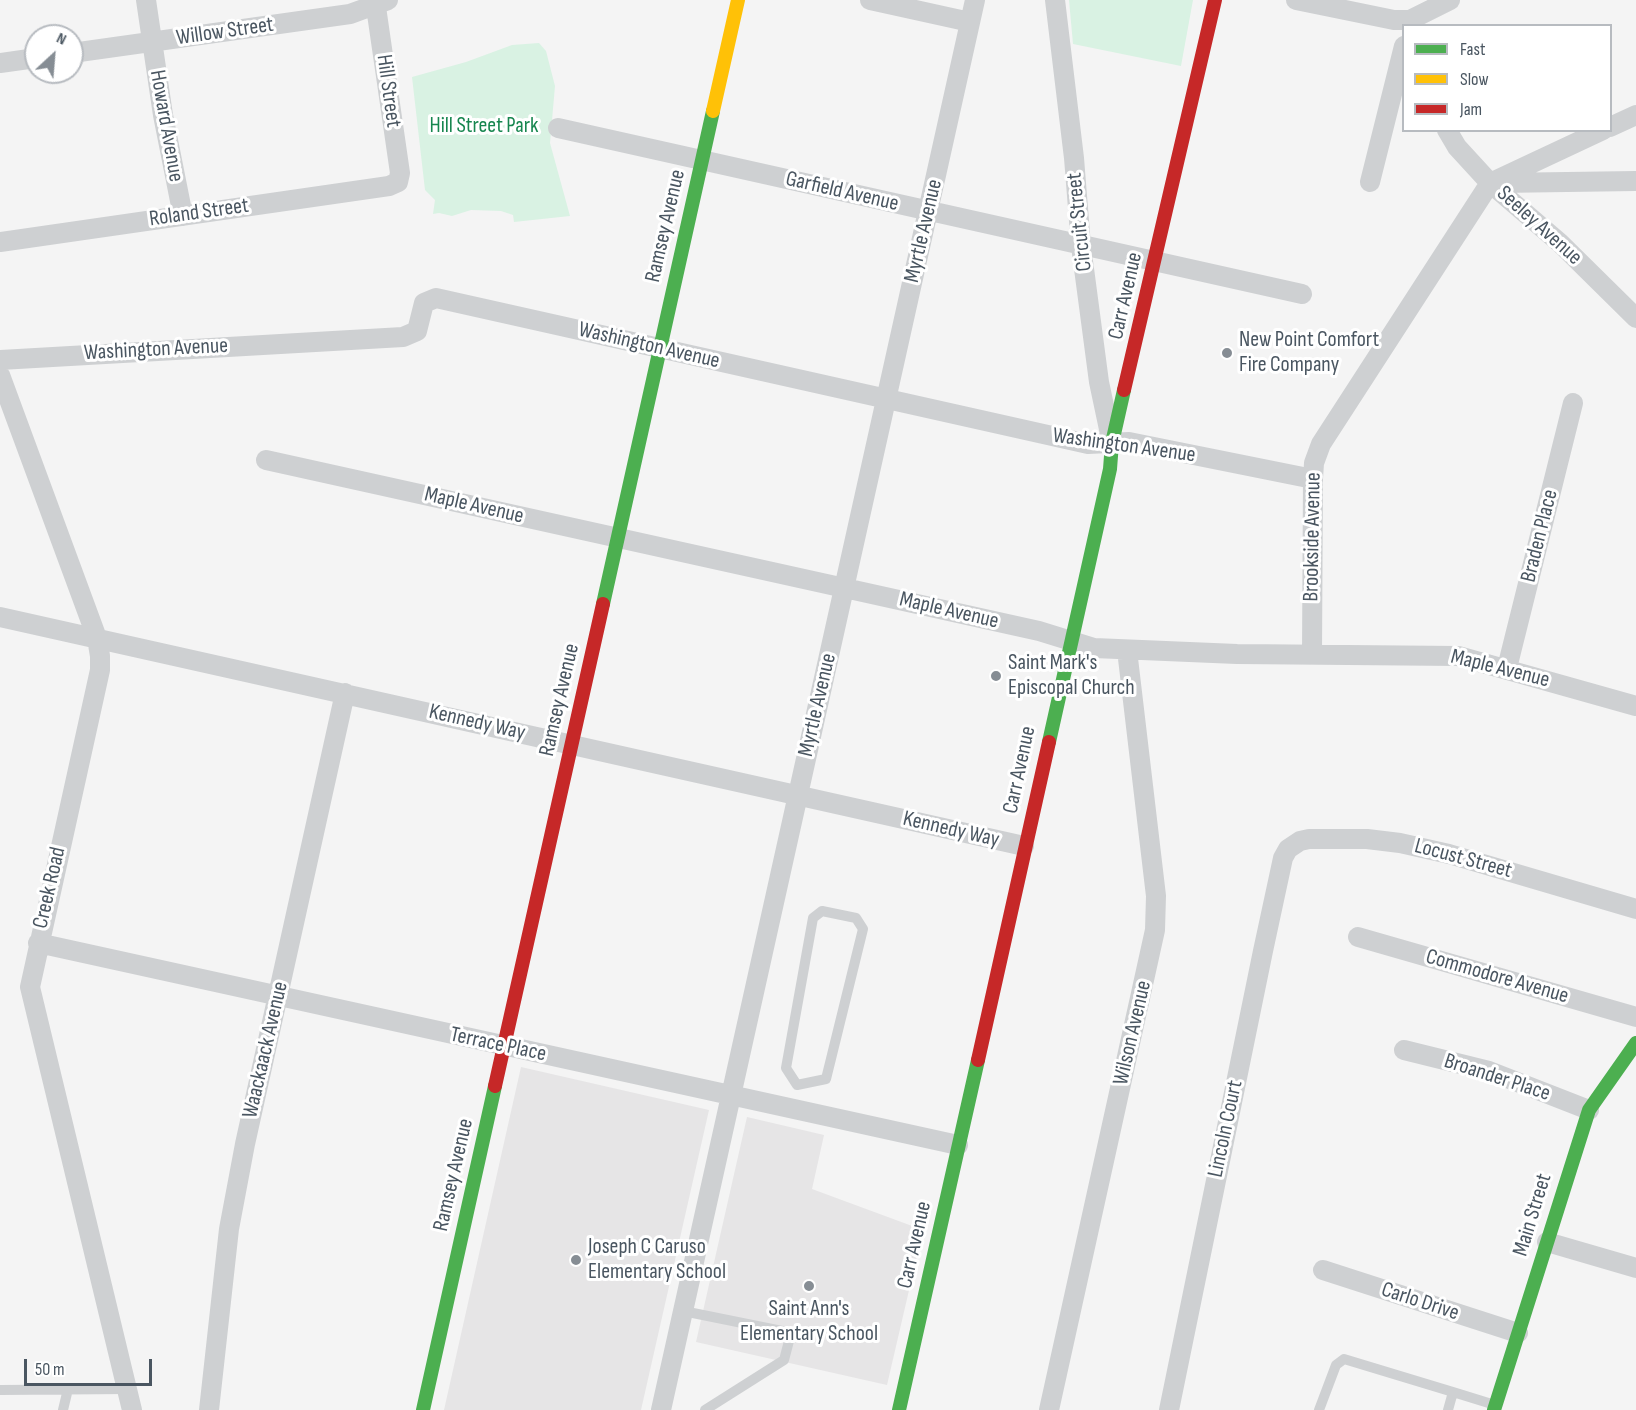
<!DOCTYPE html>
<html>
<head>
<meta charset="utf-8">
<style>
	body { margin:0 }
	#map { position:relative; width:1636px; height:1410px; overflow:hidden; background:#f4f4f4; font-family:"Sofia Sans Condensed",sans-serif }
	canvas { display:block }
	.legend { position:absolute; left:1402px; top:24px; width:210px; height:108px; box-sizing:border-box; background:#fff; border:2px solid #b7bbc0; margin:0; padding:8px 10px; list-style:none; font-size:18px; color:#4a5661 }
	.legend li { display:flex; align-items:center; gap:12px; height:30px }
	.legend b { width:30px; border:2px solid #b7bbc0 }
	.north { position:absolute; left:24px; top:24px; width:60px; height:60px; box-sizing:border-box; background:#fff; border:2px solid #b7bbc0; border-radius:50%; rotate:26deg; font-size:16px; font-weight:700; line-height:24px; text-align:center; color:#4a5661 }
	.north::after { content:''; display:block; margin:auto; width:21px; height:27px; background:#868d94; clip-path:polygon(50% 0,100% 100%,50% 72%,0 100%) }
	.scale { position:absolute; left:24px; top:1359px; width:128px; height:27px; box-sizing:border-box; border:3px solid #4a5661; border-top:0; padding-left:8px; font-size:18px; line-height:21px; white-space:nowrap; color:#4a5661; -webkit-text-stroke:4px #fff; paint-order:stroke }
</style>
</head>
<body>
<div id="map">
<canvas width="1636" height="1410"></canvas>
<ul class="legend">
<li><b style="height:8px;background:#4caf50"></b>Fast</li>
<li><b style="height:8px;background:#ffc107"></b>Slow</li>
<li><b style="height:8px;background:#c62828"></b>Jam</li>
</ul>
<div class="north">N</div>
<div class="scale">50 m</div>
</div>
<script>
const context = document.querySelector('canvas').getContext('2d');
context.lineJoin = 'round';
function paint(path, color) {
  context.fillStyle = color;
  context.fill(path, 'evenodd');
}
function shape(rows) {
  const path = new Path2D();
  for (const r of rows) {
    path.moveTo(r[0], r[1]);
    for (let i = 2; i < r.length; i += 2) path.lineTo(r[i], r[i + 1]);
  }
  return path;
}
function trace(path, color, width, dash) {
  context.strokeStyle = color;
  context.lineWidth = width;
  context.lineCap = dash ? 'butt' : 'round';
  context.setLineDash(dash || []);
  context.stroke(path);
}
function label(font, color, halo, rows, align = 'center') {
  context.font = font + ' "Sofia Sans Condensed",sans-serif';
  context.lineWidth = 6;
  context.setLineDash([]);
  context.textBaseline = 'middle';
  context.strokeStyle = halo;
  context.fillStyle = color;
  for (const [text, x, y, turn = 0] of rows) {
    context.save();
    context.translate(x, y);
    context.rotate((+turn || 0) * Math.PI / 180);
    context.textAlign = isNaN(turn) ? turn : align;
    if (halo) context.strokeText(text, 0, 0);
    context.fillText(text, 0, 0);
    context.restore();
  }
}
paint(shape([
	[521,1067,709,1110,641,1410,444,1410],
	[747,1117,824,1135,812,1189,923,1230,887,1385,696,1342]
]), '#e6e5e6');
paint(shape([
	[1069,0,1193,0,1181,66,1073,44],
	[539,43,546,51,555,86,550,143,570,216,514,222,513,215,501,211,471,210,452,216,439,213,433,214,435,200,425,190,412,77,466,62,512,45]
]), '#d9f2e3');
trace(shape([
	[822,911,856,918,863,929,826,1079,797,1085,786,1068,813,918,822,911],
	[683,1311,782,1331,789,1341,784,1360,705,1410],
	[0,1390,129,1389],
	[63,1410,68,1389],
	[1319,1410,1336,1365,1344,1359,1453,1392],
	[1448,1410,1453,1392,1495,1405]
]), '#ced0d2', 10);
trace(shape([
	[146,0,163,115,183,216],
	[870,0,970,22],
	[1055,0,1074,158,1081,246,1099,382,1110,434],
	[1296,0,1394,20,1410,20,1450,0],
	[72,53,350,14,388,0],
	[0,63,36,58],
	[1610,127,1636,115],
	[558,128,1302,294],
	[1447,130,1457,147,1490,183,1560,243,1636,318],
	[1370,182,1404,46],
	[1498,183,1636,181],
	[0,242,389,186,398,182,400,173,375,0],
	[0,360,403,337,417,331,424,303,436,298,1088,444,1129,442,1313,479],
	[0,375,97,638,100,656,100,670,30,987,132,1410],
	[266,460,1039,631,1094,648,1237,654,1458,656,1636,706],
	[0,617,1024,846],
	[1312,653,1313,479,1314,463,1321,444,1490,183,1603,130],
	[1507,668,1573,403],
	[1358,937,1636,1017],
	[38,943,958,1145],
	[1404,1050,1489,1071,1589,1110],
	[1547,1242,1636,1268],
	[1323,1270,1518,1333],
	[209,1410,229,1229,245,1144,345,693],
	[661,1410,975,0],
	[1049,1410,1155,930,1156,896,1127,650],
	[1169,1410,1263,951,1283,858,1288,849,1300,841,1309,839,1367,839,1400,843,1449,854,1636,909]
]), '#ced0d2', 20);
trace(shape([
	[603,604,713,111],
	[1049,742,1110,469,1112,443,1124,390],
	[423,1410,495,1086],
	[899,1410,978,1060],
	[1494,1410,1589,1110,1636,1043]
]), '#4caf50', 14);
trace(shape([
	[713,111,738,0]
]), '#ffc107', 14);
trace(shape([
	[1124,390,1215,0],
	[978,1060,1049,742],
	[495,1086,603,604]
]), '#c62828', 14);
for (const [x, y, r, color] of [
	[1227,353,6,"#868d94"],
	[996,676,6,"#868d94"],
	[576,1260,6,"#868d94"],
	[809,1286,6,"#868d94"]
]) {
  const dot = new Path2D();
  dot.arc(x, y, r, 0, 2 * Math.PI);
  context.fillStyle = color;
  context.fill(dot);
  trace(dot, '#fff', 2);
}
label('22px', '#4a5661', '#fff', [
	["Willow Street",225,32,-8],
	["Hill Street",388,91,82],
	["Howard Avenue",166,126,80],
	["Garfield Avenue",842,192,13],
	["Roland Street",199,213,-8],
	["Circuit Street",1080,222,-96],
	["Ramsey Avenue",666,226,-77],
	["Seeley Avenue",1539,226,42],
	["Myrtle Avenue",924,231,-77],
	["Carr Avenue",1126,296,-77],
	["Washington Avenue",649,346,13],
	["Washington Avenue",156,350,-3],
	["Washington Avenue",1124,446,8],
	["Maple Avenue",474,506,13],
	["Braden Place",1540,536,-76],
	["Brookside Avenue",1313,537,-89],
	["Maple Avenue",949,611,13],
	["Maple Avenue",1500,669,14],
	["Ramsey Avenue",560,700,-77],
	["Myrtle Avenue",818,705,-77],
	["Kennedy Way",477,723,13],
	["Carr Avenue",1020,770,-78],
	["Kennedy Way",951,830,13],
	["Locust Street",1463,859,15],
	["Creek Road",50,888,-77],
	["Commodore Avenue",1497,977,16],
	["Wilson Avenue",1133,1033,-77],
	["Terrace Place",498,1045,12],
	["Waackaack Avenue",266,1050,-77],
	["Broander Place",1497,1078,18],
	["Lincoln Court",1226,1129,-78],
	["Ramsey Avenue",454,1175,-77],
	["Main Street",1533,1215,-73],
	["Carr Avenue",915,1245,-77],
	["Carlo Drive",1420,1302,18]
]);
label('22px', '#17864f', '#fff', [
	["Hill Street Park",484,126]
]);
label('22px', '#4a5661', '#fff', [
	["New Point Comfort",1239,340],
	["Fire Company",1239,365],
	["Saint Mark's",1008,663],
	["Episcopal Church",1008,688],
	["Joseph C Caruso",588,1247],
	["Elementary School",588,1272],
	["Saint Ann's",809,1309,"center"],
	["Elementary School",809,1334,"center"]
], 'left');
</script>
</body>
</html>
